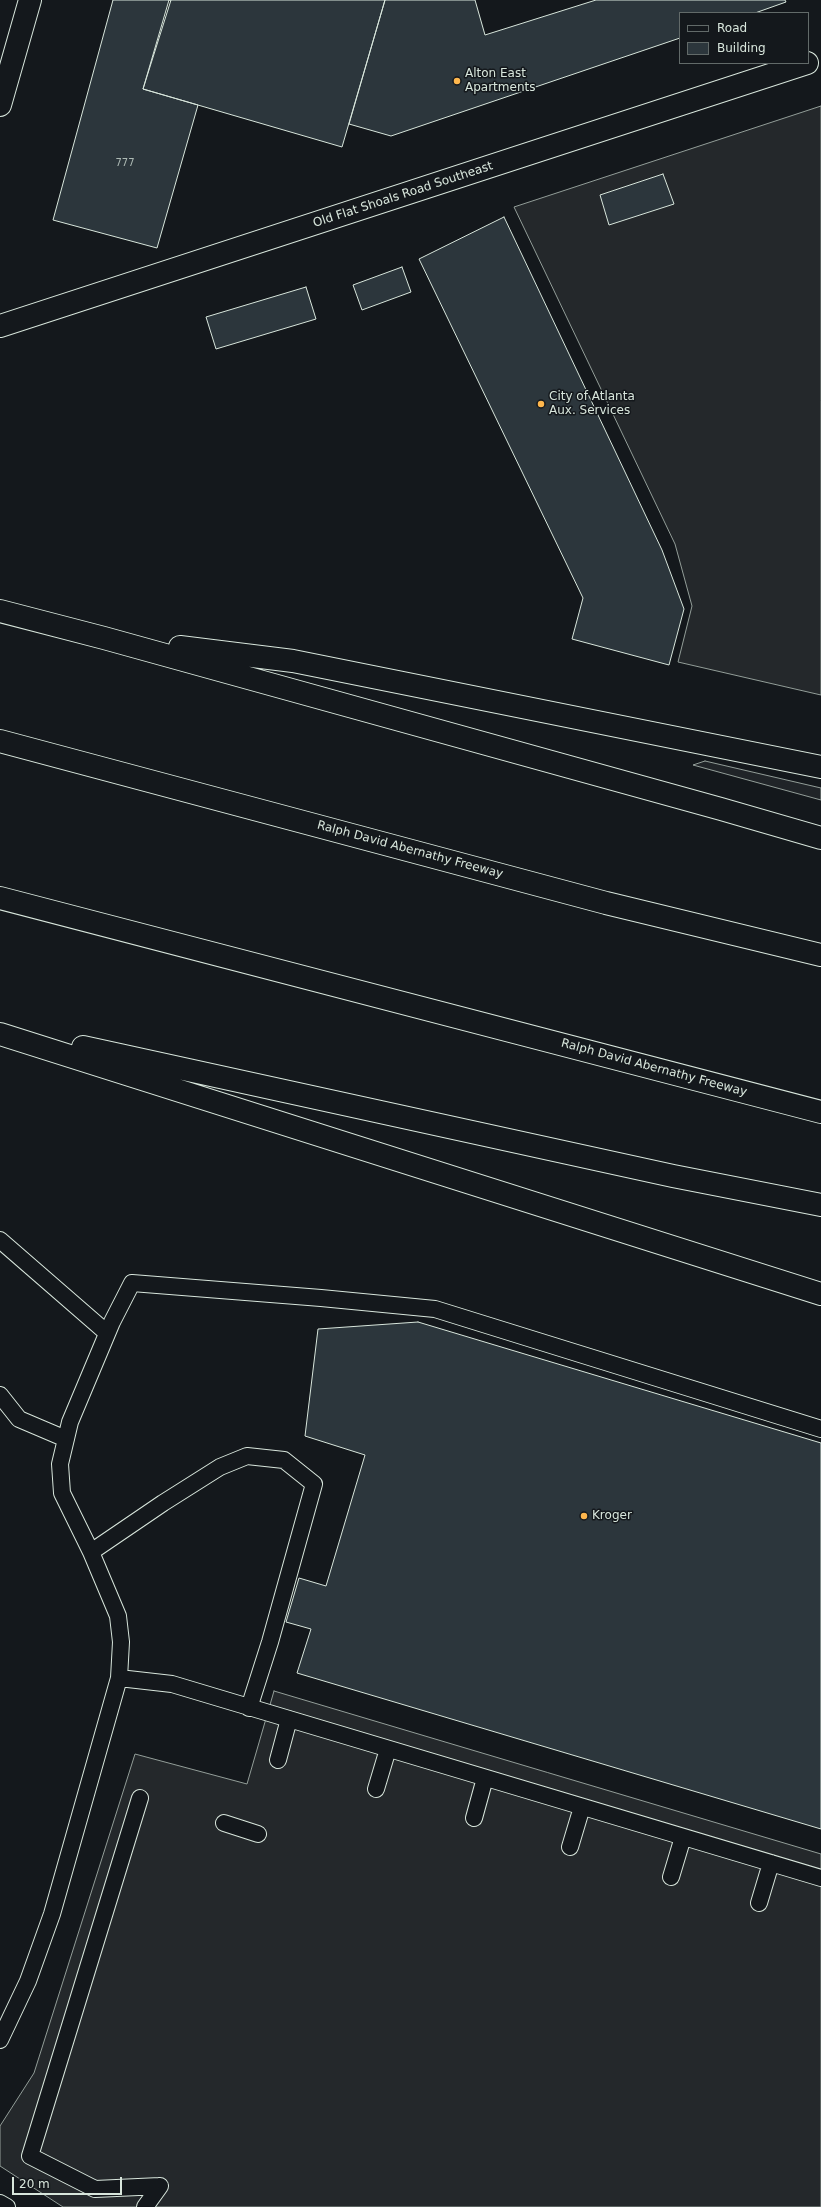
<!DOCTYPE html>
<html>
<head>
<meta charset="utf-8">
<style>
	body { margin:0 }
	#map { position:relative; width:821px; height:2207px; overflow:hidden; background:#14181c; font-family:"DejaVu Sans",sans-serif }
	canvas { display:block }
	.legend { position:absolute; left:679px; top:12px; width:130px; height:52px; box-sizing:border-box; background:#14181c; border:1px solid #626a69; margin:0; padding:5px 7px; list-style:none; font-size:12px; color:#d8e6dc }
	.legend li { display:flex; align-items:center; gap:8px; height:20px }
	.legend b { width:20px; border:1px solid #626a69 }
	.scale { position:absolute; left:12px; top:2177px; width:110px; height:18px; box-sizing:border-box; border:2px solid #d8e6dc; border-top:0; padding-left:5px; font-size:12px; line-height:14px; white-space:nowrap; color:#d8e6dc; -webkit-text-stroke:3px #14181c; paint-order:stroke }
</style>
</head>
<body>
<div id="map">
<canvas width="821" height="2207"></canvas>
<ul class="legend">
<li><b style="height:5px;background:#14181c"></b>Road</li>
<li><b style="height:11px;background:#2c363c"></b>Building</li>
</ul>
<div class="scale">20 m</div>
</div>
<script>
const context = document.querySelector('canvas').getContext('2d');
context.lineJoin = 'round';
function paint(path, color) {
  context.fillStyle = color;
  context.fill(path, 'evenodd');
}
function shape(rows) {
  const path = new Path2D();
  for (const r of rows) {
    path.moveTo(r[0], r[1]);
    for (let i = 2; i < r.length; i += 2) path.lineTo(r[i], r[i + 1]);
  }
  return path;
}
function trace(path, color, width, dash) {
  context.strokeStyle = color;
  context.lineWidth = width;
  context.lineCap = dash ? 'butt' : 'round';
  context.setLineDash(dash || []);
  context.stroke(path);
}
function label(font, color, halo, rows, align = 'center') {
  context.font = font + ' "DejaVu Sans",sans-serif';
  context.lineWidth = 3;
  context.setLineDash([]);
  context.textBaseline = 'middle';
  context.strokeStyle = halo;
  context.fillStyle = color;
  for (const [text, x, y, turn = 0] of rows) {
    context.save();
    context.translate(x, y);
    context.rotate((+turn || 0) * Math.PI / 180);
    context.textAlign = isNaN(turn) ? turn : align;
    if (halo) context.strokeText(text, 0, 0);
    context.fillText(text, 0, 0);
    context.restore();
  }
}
const green = shape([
	[705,761,821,788,821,800,693,765,705,761]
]);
paint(green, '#202428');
trace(green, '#939e99', 1);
const parking = shape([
	[821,106,821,695,678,662,692,606,675,544,514,207,821,106],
	[274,1691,821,1854,821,2207,63,2207,0,2166,0,2126,34,2073,135,1754,247,1784,274,1691]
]);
paint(parking, '#24282b');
trace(parking, '#939e99', 1);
const building = shape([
	[113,0,171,0,143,89,198,105,157,248,53,220,113,0],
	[169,0,385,0,342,147,143,89,169,0],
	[385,0,475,0,485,35,596,0,785,0,786,2,755,13,680,13,680,38,391,136,349,124,385,0],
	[663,174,674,204,609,225,600,195,663,174],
	[504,217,662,550,684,609,669,665,572,639,583,598,419,259,504,217],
	[402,267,411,292,362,310,353,285,402,267],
	[306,287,316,319,216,349,206,317,306,287],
	[418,1322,821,1443,821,1829,297,1673,311,1629,286,1622,299,1578,326,1586,365,1455,305,1436,318,1329,418,1322]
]);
paint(building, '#2c363c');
trace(building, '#d8e6dc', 1);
const service = shape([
	[0,1240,107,1333],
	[0,1395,19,1419,66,1439],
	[91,1552,163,1503,220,1467,247,1456,284,1460,314,1484,270,1642,249,1708],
	[119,1678,172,1684,821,1878],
	[278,1760,289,1719],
	[376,1789,388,1749],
	[140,1798,30,2156,95,2189,160,2186],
	[474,1818,485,1778],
	[224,1823,258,1834],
	[570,1847,582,1807],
	[671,1877,683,1837],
	[759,1903,771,1863],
	[0,2040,28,1981,52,1914,119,1678,121,1642,118,1616,91,1552,62,1493,60,1464,70,1422,112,1322,132,1283,321,1298,435,1309,821,1429],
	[0,2203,7,2207],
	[145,2207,160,2186]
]);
const minor = shape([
	[0,105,30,0],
	[0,326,807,63]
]);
const motorway = shape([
	[0,611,104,638,721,809,821,838],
	[180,647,293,661,821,767],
	[0,741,606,903,821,955],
	[0,898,821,1112],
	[0,1034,821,1294],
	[83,1047,673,1176,821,1205]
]);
trace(service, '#d8e6dc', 18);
trace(minor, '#d8e6dc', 24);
trace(motorway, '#d8e6dc', 24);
trace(service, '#14181c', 16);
trace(minor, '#14181c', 22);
trace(motorway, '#14181c', 22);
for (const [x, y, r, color] of [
	[457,81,4,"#ffb74d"],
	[541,404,4,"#ffb74d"],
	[584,1516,4,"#ffb74d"]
]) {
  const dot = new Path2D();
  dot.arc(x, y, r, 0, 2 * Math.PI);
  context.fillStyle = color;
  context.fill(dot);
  trace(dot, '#14181c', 1.5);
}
label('10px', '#adbab4', null, [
	["777",125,163]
]);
label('12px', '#d8e6dc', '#14181c', [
	["Alton East",465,74],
	["Apartments",465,88],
	["City of Atlanta",549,397],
	["Aux. Services",549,411],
	["Kroger",592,1516]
], 'left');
label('12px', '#d8e6dc', '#14181c', [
	["Old Flat Shoals Road Southeast",403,195,-18],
	["Ralph David Abernathy Freeway",410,850,15],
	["Ralph David Abernathy Freeway",654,1068,15]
]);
</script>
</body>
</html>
